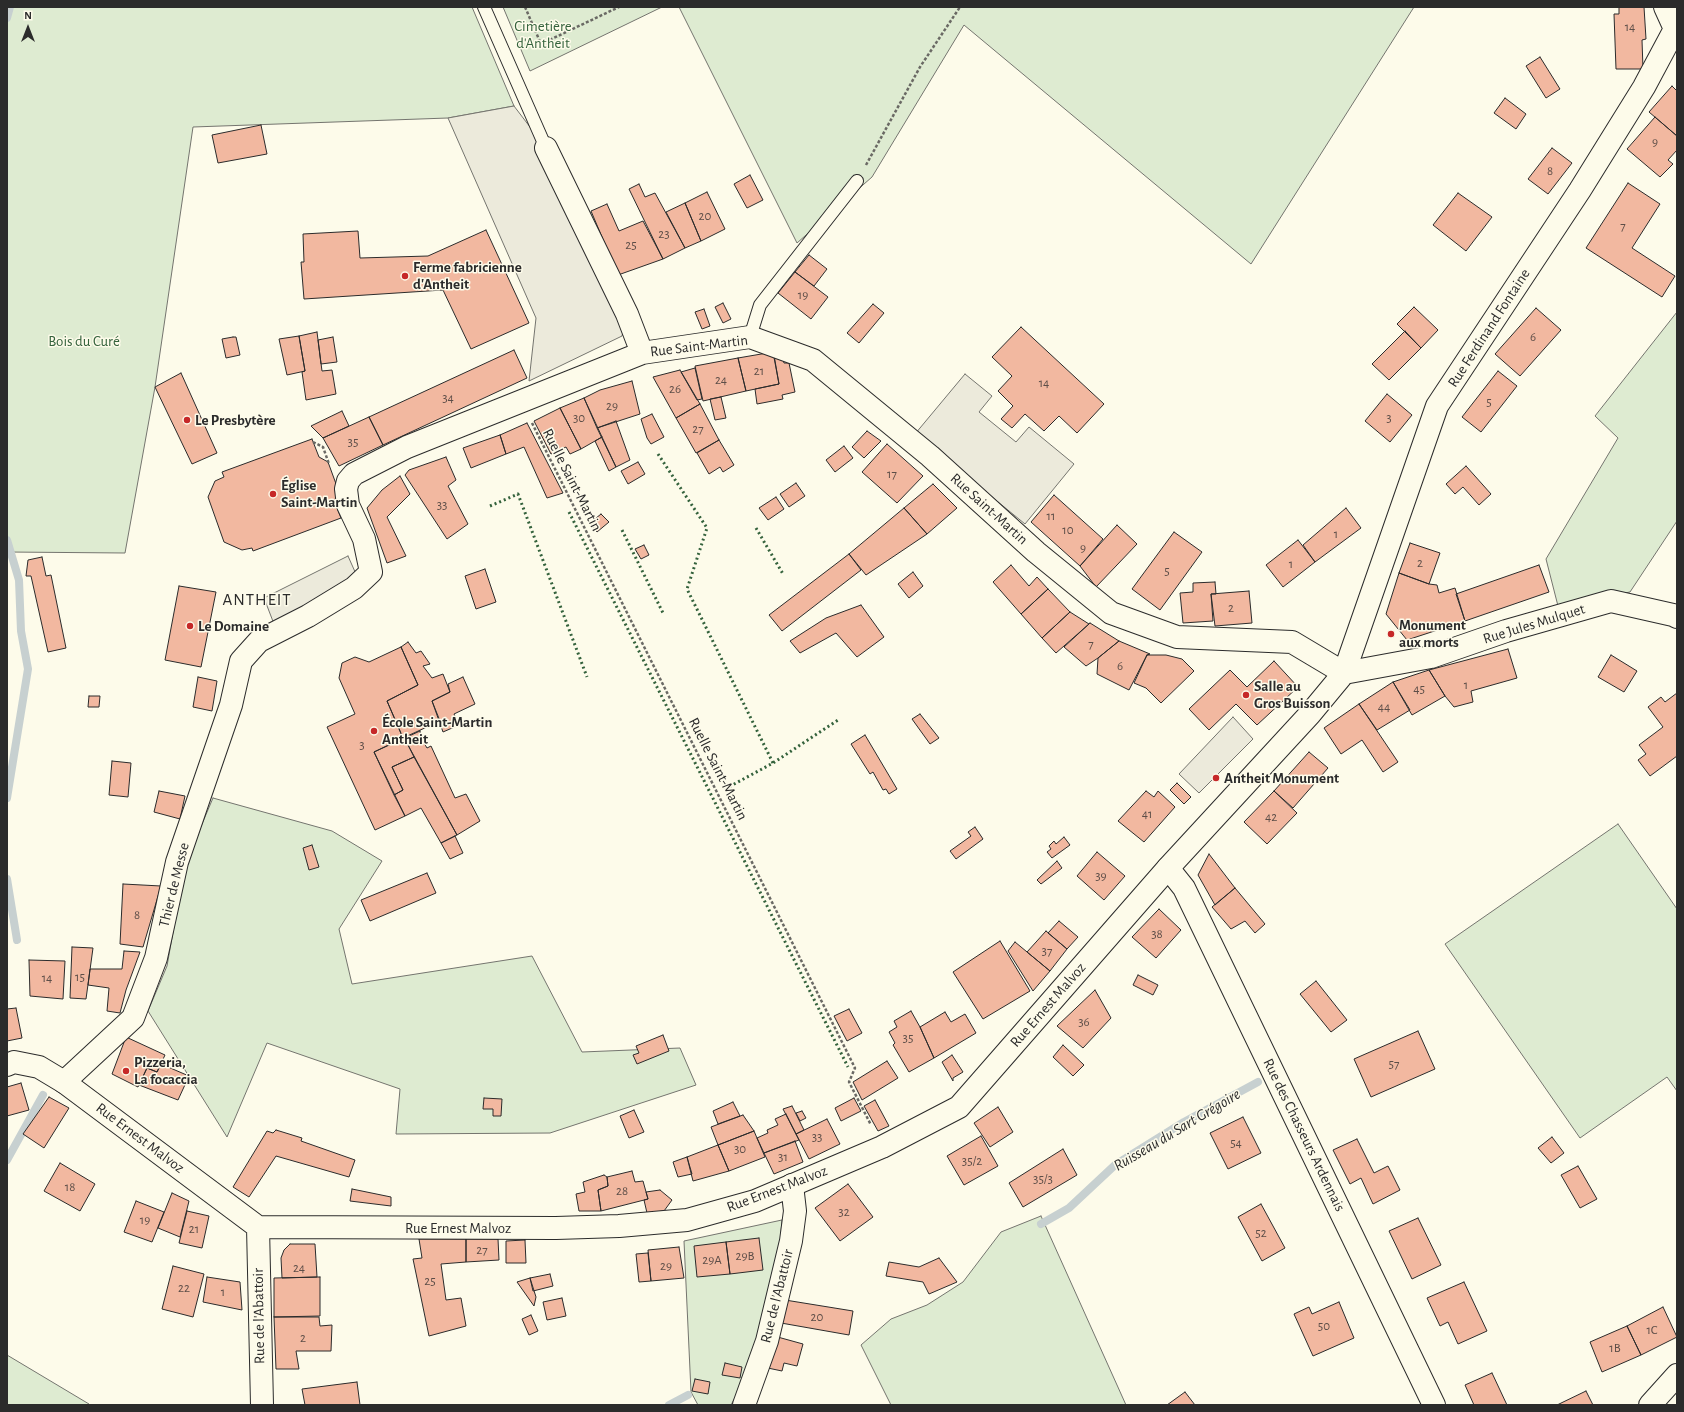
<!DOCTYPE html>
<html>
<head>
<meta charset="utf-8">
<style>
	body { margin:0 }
	#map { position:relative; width:1684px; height:1412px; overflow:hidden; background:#fdfbea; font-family:"Alegreya Sans",sans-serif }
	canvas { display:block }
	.frame { position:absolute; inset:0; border:8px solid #2b2b2b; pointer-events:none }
	.north { position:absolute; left:8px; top:8px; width:40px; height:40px; -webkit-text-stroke:3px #fdfbea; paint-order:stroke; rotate:0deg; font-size:11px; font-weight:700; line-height:16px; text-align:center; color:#2b2b2b }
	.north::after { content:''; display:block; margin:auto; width:14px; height:18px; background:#2b2b2b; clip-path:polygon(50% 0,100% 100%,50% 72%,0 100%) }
</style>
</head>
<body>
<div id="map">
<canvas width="1684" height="1412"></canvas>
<div class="frame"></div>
<div class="north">N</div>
</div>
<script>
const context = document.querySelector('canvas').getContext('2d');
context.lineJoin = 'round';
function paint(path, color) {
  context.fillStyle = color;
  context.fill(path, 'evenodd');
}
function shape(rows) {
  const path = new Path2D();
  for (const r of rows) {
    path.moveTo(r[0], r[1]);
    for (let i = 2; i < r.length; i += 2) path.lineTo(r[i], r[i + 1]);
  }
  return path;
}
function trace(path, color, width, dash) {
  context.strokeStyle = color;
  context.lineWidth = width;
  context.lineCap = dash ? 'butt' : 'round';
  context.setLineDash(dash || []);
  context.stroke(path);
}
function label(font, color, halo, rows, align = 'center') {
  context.font = font + ' "Alegreya Sans",sans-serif';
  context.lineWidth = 3;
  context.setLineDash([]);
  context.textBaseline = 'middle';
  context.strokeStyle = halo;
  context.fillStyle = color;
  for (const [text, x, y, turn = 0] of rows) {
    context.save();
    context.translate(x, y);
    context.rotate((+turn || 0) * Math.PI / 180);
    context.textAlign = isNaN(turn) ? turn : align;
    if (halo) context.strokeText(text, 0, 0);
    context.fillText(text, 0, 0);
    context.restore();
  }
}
const green = shape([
	[7,7,472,7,514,106,448,118,193,127,155,387,125,553,7,552,7,7],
	[503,7,662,7,530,71,503,7],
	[679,7,1414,7,1251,264,964,25,872,177,797,243,679,7],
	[1677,312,1677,521,1630,592,1558,606,1546,559,1618,438,1595,416,1677,312],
	[213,798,332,831,382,861,339,929,352,984,532,956,582,1052,680,1048,696,1085,550,1133,396,1134,400,1089,267,1043,227,1137,148,1011,167,966,185,864,213,798],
	[1618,824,1677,909,1677,1091,1667,1077,1580,1138,1445,944,1618,824],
	[1041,1216,1126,1405,891,1405,861,1345,891,1319,927,1305,963,1282,1001,1232,1041,1216],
	[782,1220,779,1256,758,1344,740,1388,731,1405,698,1405,691,1392,684,1241,782,1220],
	[7,1355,89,1404,89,1405,7,1405,7,1355]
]);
paint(green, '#deebd1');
trace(green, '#74746e', 1);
const parking = shape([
	[514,106,546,148,627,314,622,336,529,381,536,318,448,118,514,106],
	[965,374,992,396,979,412,1016,442,1029,427,1074,464,1025,524,915,434,965,374],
	[348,556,356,574,274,624,264,598,348,556],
	[1233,717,1253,739,1199,793,1179,774,1233,717]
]);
paint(parking, '#eceadb');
trace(parking, '#74746e', 1);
trace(shape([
	[7,18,10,7],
	[7,540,19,580,21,631,28,669,7,798],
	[7,879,17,940],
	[7,1160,43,1095],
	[1041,1224,1069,1208,1115,1165,1184,1122,1258,1082],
	[669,1405,688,1395]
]), '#c7d0d0', 8);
const building = shape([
	[1619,7,1644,7,1646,39,1642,40,1643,69,1616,69,1614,14,1619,14,1619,7],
	[1540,57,1560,89,1546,98,1526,66,1540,57],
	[1672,86,1677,91,1677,136,1649,112,1672,86],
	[1505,98,1526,114,1516,129,1494,113,1505,98],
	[1655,117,1677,136,1677,150,1668,160,1673,164,1660,177,1627,149,1655,117],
	[261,125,267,154,218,163,212,135,261,125],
	[1552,148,1572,163,1548,194,1528,179,1552,148],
	[750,175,763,200,747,208,734,184,750,175],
	[1628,183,1660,204,1632,248,1675,276,1662,297,1586,248,1628,183],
	[639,184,645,197,655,193,685,248,663,259,629,189,639,184],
	[707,192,725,229,701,241,685,203,707,192],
	[1458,193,1492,217,1466,251,1433,225,1458,193],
	[685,203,701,241,685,248,666,212,685,203],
	[607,204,619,231,643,221,663,259,618,275,591,211,607,204],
	[486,230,529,323,471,349,443,290,304,299,301,262,304,262,303,234,358,231,360,258,428,256,486,230],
	[809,255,827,269,814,286,795,272,809,255],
	[795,272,828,297,811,319,778,293,795,272],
	[723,303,731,319,723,323,715,307,723,303],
	[873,304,884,313,859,343,847,333,873,304],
	[1414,307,1438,330,1421,348,1397,324,1414,307],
	[1536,308,1561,330,1520,376,1495,354,1536,308],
	[704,309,710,326,702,329,695,312,704,309],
	[1021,327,1104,404,1077,433,1059,416,1044,431,1025,414,1012,428,1001,419,1013,406,998,391,1012,376,992,357,1021,327],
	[1405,331,1421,348,1389,380,1372,364,1405,331],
	[317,332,322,371,332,370,336,394,306,400,302,372,305,371,299,336,317,332],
	[299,336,305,371,287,375,279,339,299,336],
	[233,337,236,337,240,355,226,358,222,339,233,337],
	[333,337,337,362,321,364,318,340,333,337],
	[514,350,527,378,383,445,369,417,514,350],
	[773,352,779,384,746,391,738,358,773,352],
	[774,355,782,357,784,363,789,363,795,392,782,395,783,399,757,404,755,389,779,384,774,355],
	[738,358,746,391,703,401,695,366,738,358],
	[695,368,702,399,697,400,681,372,695,368],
	[680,370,700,404,676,418,653,377,680,370],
	[1498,371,1517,386,1481,432,1462,417,1498,371],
	[181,373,217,453,192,464,155,387,181,373],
	[632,381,640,414,597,428,584,398,600,390,632,381],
	[1387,394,1412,415,1390,442,1365,421,1387,394],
	[721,397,726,418,715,420,710,399,721,397],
	[584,398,602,437,581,449,560,408,584,398],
	[700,404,719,440,696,453,676,418,700,404],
	[560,408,581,449,570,454,566,447,551,454,534,421,560,408],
	[342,411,349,426,323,438,311,426,342,411],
	[652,414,664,437,651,444,647,438,641,419,652,414],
	[369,417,383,445,339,466,323,438,369,417],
	[616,421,630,460,616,467,597,428,616,421],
	[527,423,563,493,547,498,524,447,506,454,500,435,527,423],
	[867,431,881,441,864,458,852,447,867,431],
	[500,435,506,454,471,468,463,448,500,435],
	[602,437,616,467,609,471,595,441,602,437],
	[312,439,319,457,328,462,339,492,334,501,341,518,253,551,252,548,242,550,224,542,208,497,215,481,224,477,222,472,312,439],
	[719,440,734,465,723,472,720,467,709,474,697,453,719,440],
	[887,444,923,476,897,503,862,472,887,444],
	[844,446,853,458,835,472,826,460,844,446],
	[446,457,456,480,448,486,468,524,447,539,405,475,409,470,446,457],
	[638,462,645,474,628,484,621,471,638,462],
	[1466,466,1491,494,1479,505,1463,487,1455,494,1446,484,1466,466],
	[400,476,410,494,387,517,406,556,387,563,367,508,382,490,400,476],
	[796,483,805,496,789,507,780,494,796,483],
	[933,484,957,508,927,534,904,508,933,484],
	[1054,495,1103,539,1080,566,1031,522,1054,495],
	[776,497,784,509,768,520,759,508,776,497],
	[904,508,927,534,866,575,849,554,904,508],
	[1346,508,1361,528,1315,562,1303,545,1346,508],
	[601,514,609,522,597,532,590,523,601,514],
	[1117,525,1137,544,1096,587,1080,566,1117,525],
	[1174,532,1202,552,1160,610,1132,589,1174,532],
	[1298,540,1315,562,1283,587,1266,565,1298,540],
	[1410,543,1440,553,1429,584,1399,573,1410,543],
	[644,545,649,555,641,559,635,549,644,545],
	[849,554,861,570,782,631,769,615,849,554],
	[42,557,46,576,51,575,66,648,48,652,31,576,26,576,28,560,42,557],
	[1011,565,1029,586,1037,577,1048,589,1021,614,993,582,1011,565],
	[1539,565,1549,592,1465,621,1456,594,1539,565],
	[485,569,496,602,476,609,465,576,485,569],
	[913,572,923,586,909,598,898,584,913,572],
	[1399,573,1429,584,1437,585,1439,593,1455,588,1465,621,1407,640,1386,614,1399,573],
	[1215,582,1216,594,1211,594,1213,621,1183,623,1180,593,1193,592,1193,583,1215,582],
	[179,586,216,592,201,667,165,660,179,586],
	[1048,589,1070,612,1042,638,1021,614,1048,589],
	[1249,591,1252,623,1215,626,1211,594,1249,591],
	[861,605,884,637,857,657,836,633,800,653,790,641,826,618,861,605],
	[1070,612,1089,624,1056,653,1042,638,1070,612],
	[1090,623,1119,641,1098,658,1086,666,1064,647,1090,623],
	[1119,641,1150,654,1147,655,1129,690,1097,674,1098,658,1119,641],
	[408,642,416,653,421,651,430,664,423,666,432,678,443,674,450,692,432,701,440,721,403,738,387,701,418,685,401,647,408,642],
	[401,647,418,685,387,701,403,738,374,752,405,816,375,830,327,727,355,714,339,678,342,663,355,657,369,662,401,647],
	[1508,649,1517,678,1471,691,1473,702,1454,707,1445,696,1429,670,1508,649],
	[1147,655,1166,655,1182,659,1194,671,1161,703,1146,688,1134,683,1147,655],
	[1611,655,1637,671,1624,692,1598,677,1611,655],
	[1274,661,1298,687,1257,725,1236,704,1209,730,1189,709,1230,670,1247,687,1274,661],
	[1429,670,1445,696,1412,715,1393,682,1429,670],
	[198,677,217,681,212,711,193,707,198,677],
	[463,677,475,704,454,714,459,725,443,732,432,701,450,692,448,684,463,677],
	[1393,682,1410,710,1377,730,1359,704,1393,682],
	[1677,693,1677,756,1650,776,1638,760,1646,754,1639,745,1663,727,1648,707,1661,697,1665,702,1677,693],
	[89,696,100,696,99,707,88,707,89,696],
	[1359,704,1398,762,1383,772,1362,740,1341,754,1324,728,1359,704],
	[920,714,939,738,930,744,912,719,920,714],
	[420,731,421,738,408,745,414,757,392,767,403,790,394,795,374,752,420,731],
	[865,735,897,789,889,794,886,789,883,790,873,772,870,774,851,744,865,735],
	[421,738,427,748,431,746,455,798,466,794,480,821,457,835,408,745,421,738],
	[1309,752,1328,768,1293,808,1274,791,1309,752],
	[414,757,457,835,441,843,421,808,405,816,394,795,403,790,392,767,414,757],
	[112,761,131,763,128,797,109,795,112,761],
	[1177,783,1191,797,1184,804,1170,790,1177,783],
	[159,791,185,796,180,819,154,812,159,791],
	[1146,791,1154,797,1158,791,1175,807,1144,842,1118,821,1146,791],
	[1274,791,1297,813,1267,844,1244,822,1274,791],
	[975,827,983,839,956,859,950,851,971,836,968,832,975,827],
	[455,836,463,853,450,859,441,843,455,836],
	[1064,837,1070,845,1052,858,1047,852,1051,849,1049,846,1054,841,1056,844,1064,837],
	[312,845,319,867,309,870,303,848,312,845],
	[1097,852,1125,876,1104,900,1077,876,1097,852],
	[1209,854,1235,888,1215,905,1198,875,1209,854],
	[1057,861,1062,868,1041,884,1037,880,1057,861],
	[427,873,436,893,370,921,361,900,427,873],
	[123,884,161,886,143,947,120,944,123,884],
	[1235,888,1265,924,1255,933,1245,921,1231,929,1212,907,1235,888],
	[1159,909,1181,930,1156,958,1132,937,1159,909],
	[1059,921,1078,937,1067,949,1048,933,1059,921],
	[1046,931,1067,949,1050,971,1027,952,1046,931],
	[1000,941,1030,991,983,1019,953,972,1000,941],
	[1015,942,1050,971,1033,991,1008,951,1015,942],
	[72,947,93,948,86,999,70,998,72,947],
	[124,951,140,952,126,990,120,1013,107,1011,109,988,88,985,90,969,122,969,124,951],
	[29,960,65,961,63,999,30,996,29,960],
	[1138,975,1158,985,1153,995,1133,985,1138,975],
	[1316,981,1347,1020,1331,1032,1300,994,1316,981],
	[1095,990,1111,1018,1083,1048,1057,1026,1095,990],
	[16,1008,22,1038,7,1041,7,1009,16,1008],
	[849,1009,862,1033,847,1041,834,1016,849,1009],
	[911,1011,920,1027,934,1058,909,1072,893,1045,895,1043,889,1032,897,1027,894,1021,911,1011],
	[945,1012,951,1022,965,1014,976,1033,934,1058,920,1027,945,1012],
	[1418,1031,1435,1069,1371,1097,1354,1059,1418,1031],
	[663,1035,669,1051,637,1064,633,1055,639,1053,636,1046,663,1035],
	[126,1037,165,1055,157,1072,147,1068,138,1087,112,1074,126,1037],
	[1063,1045,1084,1065,1073,1076,1053,1057,1063,1045],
	[952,1055,963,1072,953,1078,953,1081,942,1062,952,1055],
	[887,1061,898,1078,862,1100,853,1082,887,1061],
	[161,1064,189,1076,178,1100,139,1085,147,1068,157,1072,161,1064],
	[21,1083,29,1110,7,1116,7,1087,21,1083],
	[49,1097,69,1108,44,1148,23,1134,49,1097],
	[484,1098,502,1099,501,1116,493,1116,493,1109,483,1109,484,1098],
	[854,1098,861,1111,841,1121,835,1108,854,1098],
	[875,1100,889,1126,878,1131,864,1106,875,1100],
	[733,1102,740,1116,718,1124,713,1111,733,1102],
	[792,1106,804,1130,796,1134,783,1109,792,1106],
	[998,1107,1013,1132,990,1147,974,1123,998,1107],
	[634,1110,644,1132,629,1138,620,1116,634,1110],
	[802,1111,806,1118,800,1121,796,1113,802,1111],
	[786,1114,799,1140,764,1153,757,1138,768,1133,767,1130,778,1125,775,1119,786,1114],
	[743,1115,754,1131,718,1145,711,1127,743,1115],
	[1243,1117,1261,1153,1228,1169,1210,1133,1243,1117],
	[827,1119,840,1144,809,1159,796,1134,827,1119],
	[276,1130,302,1138,301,1141,355,1160,349,1177,276,1156,249,1197,233,1187,267,1131,273,1133,276,1130],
	[754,1131,765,1157,729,1171,718,1145,754,1131],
	[981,1136,998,1166,964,1185,947,1156,981,1136],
	[1552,1137,1564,1153,1551,1163,1538,1148,1552,1137],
	[1357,1139,1374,1173,1388,1166,1400,1190,1373,1204,1361,1178,1350,1184,1333,1150,1357,1139],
	[795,1141,803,1162,774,1174,764,1153,795,1141],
	[718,1145,729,1171,693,1181,687,1157,718,1145],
	[1063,1149,1077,1175,1023,1207,1009,1183,1063,1149],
	[687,1157,692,1174,678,1177,673,1162,687,1157],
	[60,1163,95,1184,80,1211,44,1191,60,1163],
	[1578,1166,1597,1199,1580,1208,1561,1175,1578,1166],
	[632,1171,635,1182,643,1181,648,1199,601,1211,598,1190,608,1186,607,1177,632,1171],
	[604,1175,607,1177,608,1186,598,1190,601,1211,579,1211,576,1194,585,1192,583,1182,604,1175],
	[848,1184,873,1217,840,1241,815,1208,848,1184],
	[352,1189,391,1197,391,1206,350,1201,352,1189],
	[660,1190,672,1200,664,1211,647,1213,644,1200,648,1199,646,1192,660,1190],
	[172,1193,189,1201,180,1237,158,1228,172,1193],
	[136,1201,164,1212,152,1242,124,1232,136,1201],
	[1261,1204,1285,1248,1262,1261,1238,1217,1261,1204],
	[187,1211,209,1216,202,1248,179,1243,187,1211],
	[1418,1218,1441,1265,1412,1279,1389,1231,1418,1218],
	[759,1238,763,1270,730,1274,726,1242,759,1238],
	[419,1239,466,1239,466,1262,441,1264,446,1300,461,1298,466,1326,429,1336,413,1259,422,1258,419,1239],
	[466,1239,498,1239,499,1260,466,1262,466,1239],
	[525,1240,526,1263,506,1263,506,1241,525,1240],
	[726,1242,730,1274,697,1277,694,1246,726,1242],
	[290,1244,315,1244,317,1277,282,1278,281,1258,284,1250,290,1244],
	[679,1247,684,1278,651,1281,648,1250,679,1247],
	[648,1253,651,1281,639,1282,636,1254,648,1253],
	[939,1258,957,1282,929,1294,923,1282,886,1276,889,1262,919,1267,939,1258],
	[173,1266,204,1274,193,1317,162,1309,173,1266],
	[550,1274,553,1286,533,1291,530,1278,550,1274],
	[207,1277,240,1282,242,1310,203,1302,207,1277],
	[320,1277,320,1316,274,1317,274,1278,320,1277],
	[530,1278,536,1297,534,1306,517,1282,530,1278],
	[1464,1282,1487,1331,1458,1344,1448,1322,1440,1326,1427,1298,1464,1282],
	[562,1298,566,1316,547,1320,543,1302,562,1298],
	[785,1300,853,1311,849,1335,781,1323,785,1300],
	[1339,1302,1354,1338,1313,1356,1294,1314,1309,1307,1312,1314,1339,1302],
	[1663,1307,1677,1337,1641,1355,1627,1326,1663,1307],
	[531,1315,538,1331,529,1335,522,1319,531,1315],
	[274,1317,319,1317,320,1326,332,1325,331,1351,296,1351,299,1369,276,1369,274,1317],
	[1627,1326,1641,1355,1602,1372,1590,1342,1627,1326],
	[774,1336,803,1344,797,1366,784,1363,782,1371,763,1367,774,1336],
	[725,1363,742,1367,740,1378,722,1375,725,1363],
	[1492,1373,1507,1405,1474,1405,1465,1385,1492,1373],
	[695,1379,710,1382,708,1394,692,1391,695,1379],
	[357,1382,360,1405,305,1405,302,1389,357,1382],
	[1586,1391,1593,1405,1557,1405,1586,1391],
	[1185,1392,1195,1405,1167,1405,1185,1392]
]);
paint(building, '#f2b8a0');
trace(building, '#2b2b2b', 1);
const service = shape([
	[484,7,546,148],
	[750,337,760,305,857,181]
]);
const minor = shape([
	[546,148,627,314,642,353],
	[1168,868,1184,888,1434,1405],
	[64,1082,133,1018,156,958,177,862,231,705,241,661,259,641,308,616,354,588,371,572,364,539,348,505,346,489,348,481,354,474,407,447,642,353,750,337,813,360,930,456,1036,552,1111,613,1177,637,1292,642,1344,673,1437,406,1580,190,1644,87,1675,29,1665,7],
	[744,1405,767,1341,791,1241,795,1211,792,1185],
	[1650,1405,1677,1375]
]);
const tertiary = shape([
	[7,1065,14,1062,39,1067,64,1082,258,1227,556,1228,619,1226,687,1220,755,1201,882,1147,959,1107,1168,868,1310,714,1344,673,1431,657,1506,631,1611,601,1673,615,1677,617],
	[258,1227,262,1405]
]);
trace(service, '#2b2b2b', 14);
trace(minor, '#2b2b2b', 24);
trace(tertiary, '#2b2b2b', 24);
trace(shape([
	[525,7,541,44,619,7],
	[866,165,920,67,960,7],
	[532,423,855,1068,849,1082,871,1125],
	[313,442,323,447,329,464]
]), '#6a6964', 2.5, [3, 2]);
trace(service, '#fdfbea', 12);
trace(minor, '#fdfbea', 22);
trace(tertiary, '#fdfbea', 22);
trace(shape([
	[658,454,707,528,687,589,773,763],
	[490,506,518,494,587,677],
	[569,512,848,1067],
	[756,528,783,574],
	[622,530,663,613],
	[725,789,773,763,838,720]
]), '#34623c', 3, [2, 3]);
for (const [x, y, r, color] of [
	[405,276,4,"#c62828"],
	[187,420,4,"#c62828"],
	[273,494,4,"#c62828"],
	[190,626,4,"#c62828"],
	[1391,634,4,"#c62828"],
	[1246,695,4,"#c62828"],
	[374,731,4,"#c62828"],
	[1216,778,4,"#c62828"],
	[126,1071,4,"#c62828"]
]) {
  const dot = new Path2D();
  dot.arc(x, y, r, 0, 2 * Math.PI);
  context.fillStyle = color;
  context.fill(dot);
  trace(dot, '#fdfbea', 1.5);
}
label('13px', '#5d4e48', null, [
	["14",1630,27],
	["9",1655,142],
	["8",1550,171],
	["20",705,216],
	["7",1623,226],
	["23",664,234],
	["25",631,245],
	["19",803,295],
	["6",1533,337],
	["21",759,371],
	["24",721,380],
	["14",1044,383],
	["26",675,389],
	["34",448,398],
	["5",1489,402],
	["29",612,406],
	["30",579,418],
	["3",1389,418],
	["27",698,429],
	["35",353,442],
	["17",892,474],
	["33",442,505],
	["11",1051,516],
	["10",1068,530],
	["1",1336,534],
	["9",1083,548],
	["2",1420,563],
	["1",1291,564],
	["5",1167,571],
	["2",1231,608],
	["7",1091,644],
	["6",1120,666],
	["1",1466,685],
	["45",1419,689],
	["44",1384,707],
	["3",362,745],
	["41",1147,814],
	["42",1271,817],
	["39",1101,876],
	["8",137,915],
	["38",1157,934],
	["37",1047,951],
	["15",80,977],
	["14",47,978],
	["36",1084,1022],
	["35",908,1038],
	["57",1394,1064],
	["33",817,1137],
	["54",1236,1143],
	["30",740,1149],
	["31",783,1157],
	["35/2",972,1161],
	["35/3",1043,1179],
	["18",70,1187],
	["28",622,1191],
	["32",844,1212],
	["19",145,1220],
	["21",194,1229],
	["52",1261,1233],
	["27",482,1250],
	["29B",745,1256],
	["29A",712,1260],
	["29",666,1266],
	["24",299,1268],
	["25",430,1281],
	["22",184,1288],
	["1",223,1292],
	["20",817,1317],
	["50",1324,1326],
	["1C",1652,1330],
	["2",303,1338],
	["1B",1615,1348]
]);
label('15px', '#34623c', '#fdfbea', [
	["Cimetière",543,26],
	["d'Antheit",543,43],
	["Bois du Curé",84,341]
]);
label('bold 15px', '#2b2b2b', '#fdfbea', [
	["Ferme fabricienne",413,267],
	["d'Antheit",413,284],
	["Le Presbytère",195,420],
	["Église",281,485],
	["Saint-Martin",281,502],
	["Monument",1399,625],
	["aux morts",1399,642],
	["Le Domaine",198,626],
	["Salle au",1254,686],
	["Gros Buisson",1254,703],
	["École Saint-Martin",382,722],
	["Antheit",382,739],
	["Antheit Monument",1224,778],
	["Pizzeria,",134,1062],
	["La focaccia",134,1079]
], 'left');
label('15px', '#2b2b2b', '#fdfbea', [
	["Rue Ferdinand Fontaine",1489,328,-57],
	["Rue Saint-Martin",699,346,-7],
	["Ruelle Saint-Martin",572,480,63],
	["Rue Saint-Martin",989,509,42],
	["Rue Jules Mulquet",1534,624,-17],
	["Ruelle Saint-Martin",718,769,63],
	["Thier de Messe",174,885,-76],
	["Rue Ernest Malvoz",1048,1005,-49],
	["Rue des Chasseurs Ardennais",1304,1135,64],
	["Rue Ernest Malvoz",140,1138,37],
	["Rue Ernest Malvoz",777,1189,-21],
	["Rue Ernest Malvoz",458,1228],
	["Rue de l'Abattoir",777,1296,-76],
	["Rue de l'Abattoir",259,1316,-91]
]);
label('italic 16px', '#2b2b2b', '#fdfbea', [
	["Ruisseau du Sart Grégoire",1177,1130,-31]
]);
context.letterSpacing = '1px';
label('17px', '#2b2b2b', '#fdfbea', [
	["ANTHEIT",257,600]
]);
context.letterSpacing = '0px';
</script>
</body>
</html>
